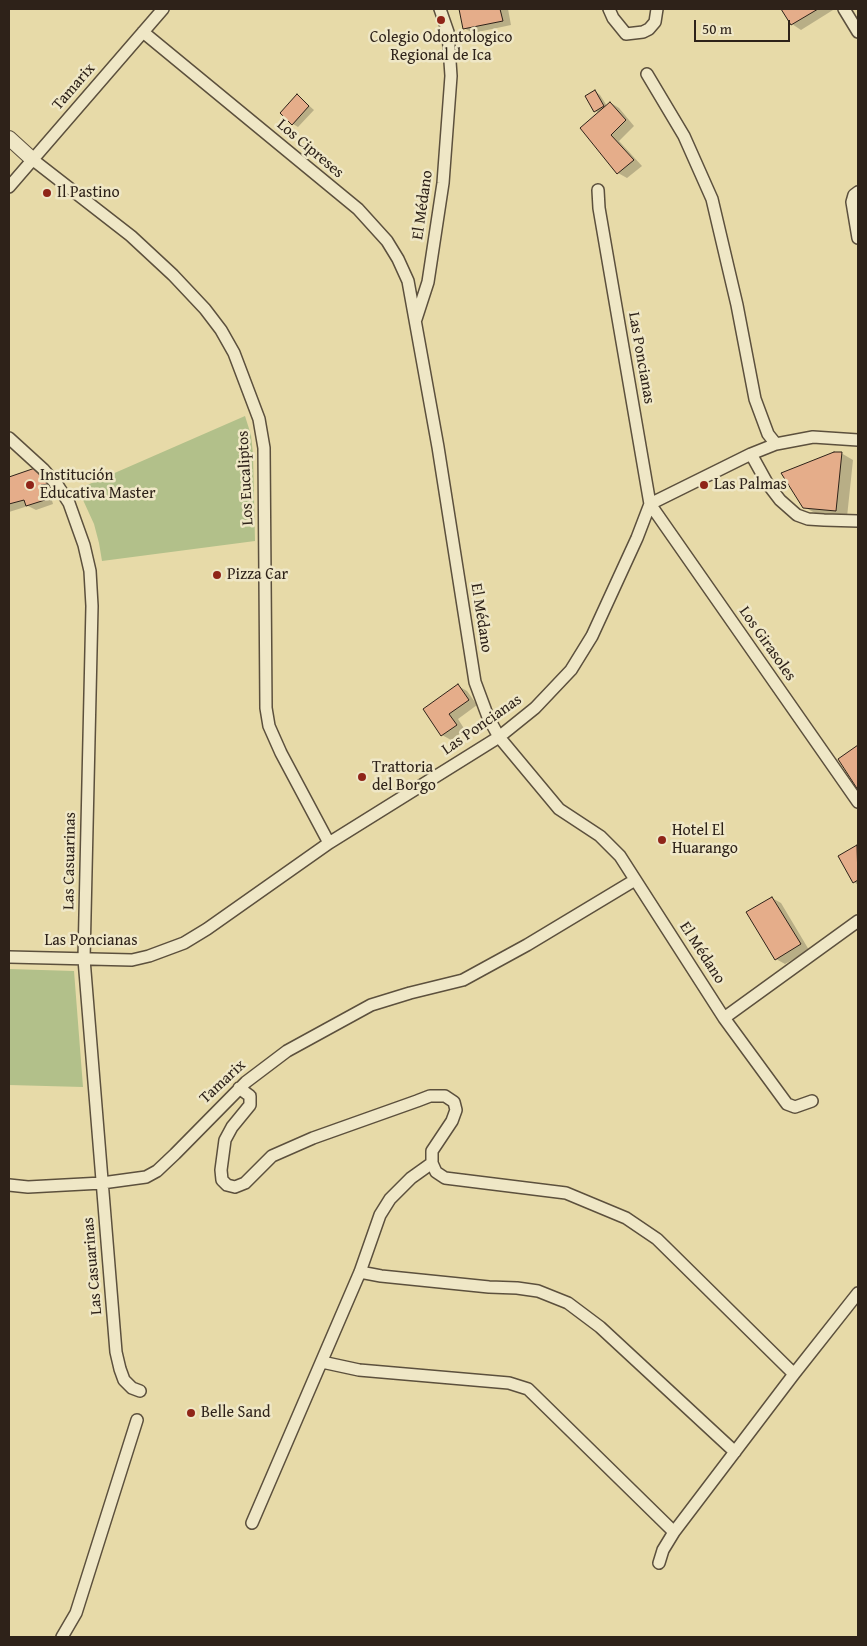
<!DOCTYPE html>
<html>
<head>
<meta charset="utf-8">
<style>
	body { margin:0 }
	#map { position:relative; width:867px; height:1646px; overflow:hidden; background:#e7daa8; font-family:"Gentium Book Plus",serif }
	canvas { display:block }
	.frame { position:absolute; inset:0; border:10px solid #2e2219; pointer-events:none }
	.scale { position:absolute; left:694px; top:20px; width:96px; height:22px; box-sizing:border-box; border:2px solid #2e2219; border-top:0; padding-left:6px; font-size:15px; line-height:18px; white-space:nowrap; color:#2e2219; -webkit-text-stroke:4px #efe7c6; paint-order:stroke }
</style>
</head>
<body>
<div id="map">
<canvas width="867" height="1646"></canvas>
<div class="frame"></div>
<div class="scale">50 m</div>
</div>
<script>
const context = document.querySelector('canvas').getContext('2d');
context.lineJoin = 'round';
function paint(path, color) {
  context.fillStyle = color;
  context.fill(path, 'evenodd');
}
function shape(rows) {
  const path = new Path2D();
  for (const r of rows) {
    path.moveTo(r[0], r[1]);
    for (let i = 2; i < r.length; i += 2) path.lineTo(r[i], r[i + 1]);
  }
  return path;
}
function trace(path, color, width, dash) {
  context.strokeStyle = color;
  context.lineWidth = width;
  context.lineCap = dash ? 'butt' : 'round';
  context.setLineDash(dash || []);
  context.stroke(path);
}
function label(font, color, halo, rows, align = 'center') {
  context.font = font + ' "Gentium Book Plus",serif';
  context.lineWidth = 5;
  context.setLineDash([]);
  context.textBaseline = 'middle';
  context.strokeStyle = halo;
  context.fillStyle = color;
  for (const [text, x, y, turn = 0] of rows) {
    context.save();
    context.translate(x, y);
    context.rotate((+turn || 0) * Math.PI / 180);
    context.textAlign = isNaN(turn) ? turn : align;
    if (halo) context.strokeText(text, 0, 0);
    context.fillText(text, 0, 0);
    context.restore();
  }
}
paint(shape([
	[245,416,251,435,253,454,255,541,102,561,99,543,94,524,78,489],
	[9,969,74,971,83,1087,9,1085]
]), '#b2c08a');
paint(shape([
	[461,9,508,9,511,25,473,33,464,28],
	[782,9,831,9,833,10,801,30,792,24],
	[595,91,600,95,607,106,611,103,619,108,634,126,619,141,642,166,627,178,618,173,599,113,595,111,587,96],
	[298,96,314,110,298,127,293,124],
	[841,453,853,460,847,517,817,514,804,507],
	[38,469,56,488,49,490,53,504,36,510,28,506,9,512,9,478],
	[458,686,467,691,477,705,458,719,465,730,451,740,442,735],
	[857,846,858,847,858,885,854,882],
	[772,898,781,903,809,950,785,964,776,959,748,913]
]), '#0003');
const building = shape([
	[459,9,500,9,503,21,463,29,459,9],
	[781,9,818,9,791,25,781,9],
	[595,90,604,106,594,112,585,96,595,90],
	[297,94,309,106,292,125,280,113,297,94],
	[610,102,626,120,611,135,634,160,617,174,580,128,610,102],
	[834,452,842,452,836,511,803,508,781,473,834,452],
	[38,467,48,484,41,485,45,500,26,506,24,500,9,504,9,477,38,467],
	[458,684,469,700,449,714,457,725,441,736,423,709,458,684],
	[858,745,858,790,838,759,858,745],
	[857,845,858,880,853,883,838,856,857,845],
	[772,897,801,944,775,960,746,912,772,897]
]);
paint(building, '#e5ad8a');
trace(building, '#2e2219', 1);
const minor = shape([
	[609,9,613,18,626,34,643,32,649,29,655,22,657,9],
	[844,9,858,32],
	[143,32,358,209,387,241,398,259,408,281,438,447,475,682,488,717,499,737,559,809,600,836,620,856,724,1018,787,1104,795,1107,812,1101],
	[647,74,684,136,712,199,737,305,755,399,768,434,776,444],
	[32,159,131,236,173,275,205,309,221,330,234,353,259,419,264,448,266,708,269,726,281,753,329,843],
	[9,187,163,9],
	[858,192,854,195,852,202,858,238],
	[416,319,428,282,443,183,451,76,448,32,440,9],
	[9,438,43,469,58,486,69,503,84,545,90,571,92,606,84,959,116,1352,120,1369,124,1380,132,1388,140,1391],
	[858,440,813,437,776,444,751,454,650,504,858,802],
	[751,454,767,483,780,500,797,515,808,519,824,520,858,521],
	[9,957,132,960,149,956,184,943,207,929,329,843,499,737,535,708,571,670,592,636,637,538,650,504,599,208,598,190],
	[724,1018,858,921],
	[239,1088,250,1096,250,1105,232,1127,225,1140,221,1170,222,1180,227,1185,235,1187,245,1183,272,1156,313,1138,417,1101,430,1096,445,1096,454,1102,456,1110,452,1121,432,1151,432,1163,411,1178,390,1199,380,1215,360,1272,252,1523],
	[432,1163,436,1172,445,1178,566,1193,626,1218,657,1239,794,1374],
	[9,1185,28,1187,102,1183,146,1177,157,1171,175,1154,246,1082,287,1051,371,1005,410,993,463,980,527,945,635,880],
	[360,1272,381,1276,489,1287,517,1288,538,1291,568,1303,600,1327,735,1452],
	[322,1362,359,1370,509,1383,528,1389,674,1532],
	[659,1563,663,1550,674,1532,794,1374,858,1293],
	[62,1637,76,1613,137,1420]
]);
const tertiary = shape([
	[9,138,32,159]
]);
trace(minor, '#5c503d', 14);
trace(tertiary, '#5c503d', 16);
trace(minor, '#efe7c6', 11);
trace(tertiary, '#efe7c6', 14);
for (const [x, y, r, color] of [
	[441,20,5,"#8f2418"],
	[47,193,5,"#8f2418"],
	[30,485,5,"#8f2418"],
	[704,485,5,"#8f2418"],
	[217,575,5,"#8f2418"],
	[362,777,5,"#8f2418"],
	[662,840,5,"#8f2418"],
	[191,1413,5,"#8f2418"]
]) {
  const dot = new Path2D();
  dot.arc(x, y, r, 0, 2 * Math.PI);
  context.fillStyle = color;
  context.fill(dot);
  trace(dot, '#efe7c6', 2);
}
label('16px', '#2e2219', '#efe7c6', [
	["Colegio Odontologico",441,38,"center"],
	["Regional de Ica",441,56,"center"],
	["Il Pastino",57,193],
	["Institución",40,476],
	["Educativa Master",40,494],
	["Las Palmas",714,485],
	["Pizza Car",227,575],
	["Trattoria",372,768],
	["del Borgo",372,786],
	["Hotel El",672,831],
	["Huarango",672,849],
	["Belle Sand",201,1413]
], 'left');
label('16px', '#2e2219', '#efe7c6', [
	["Tamarix",74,87,-49],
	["Los Cipreses",310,149,40],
	["El Médano",423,205,-82],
	["Las Poncianas",641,358,80],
	["Los Eucaliptos",246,478,-93],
	["El Médano",481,618,81],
	["Los Girasoles",767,644,55],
	["Las Poncianas",482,725,-35],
	["Las Casuarinas",70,861,-89],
	["Las Poncianas",91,941],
	["El Médano",702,953,57],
	["Tamarix",223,1082,-43],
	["Las Casuarinas",93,1266,-95]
]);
</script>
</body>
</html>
